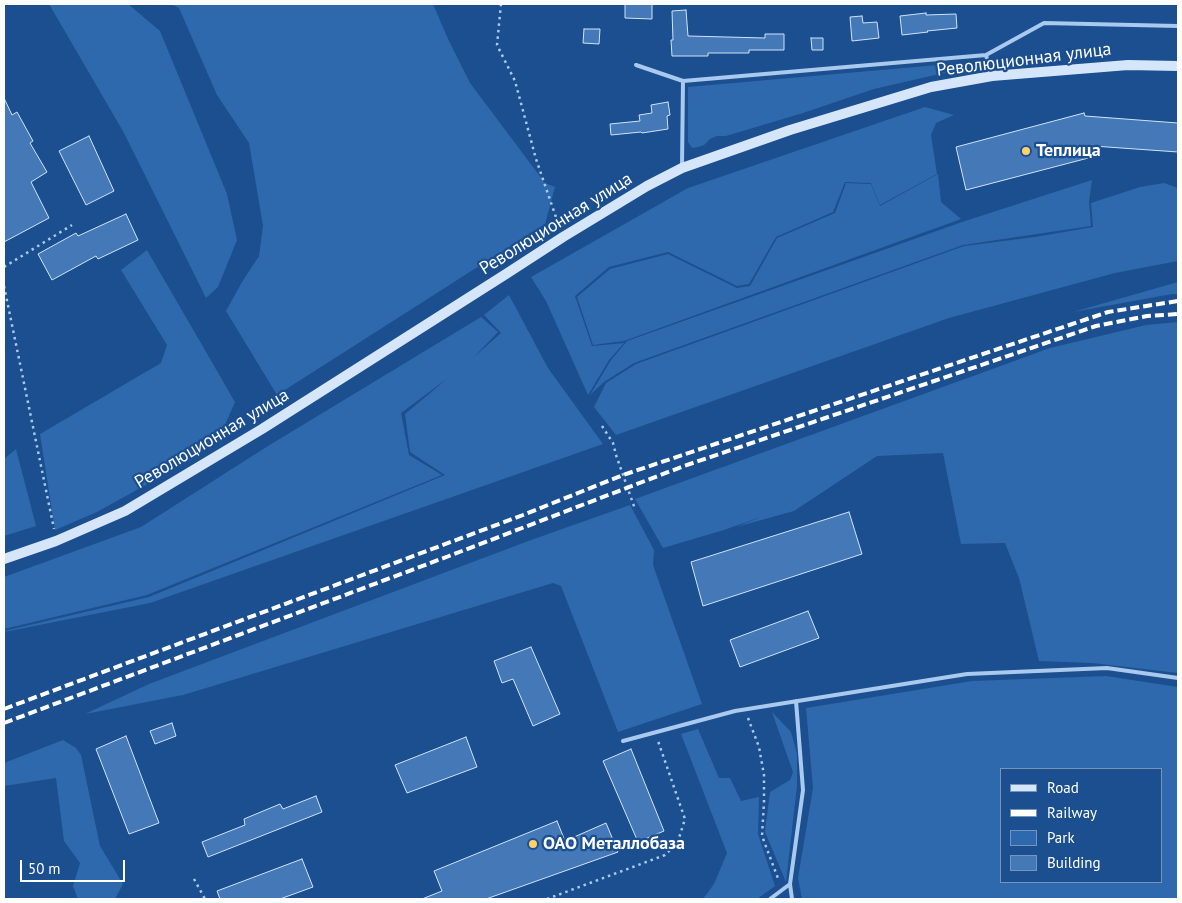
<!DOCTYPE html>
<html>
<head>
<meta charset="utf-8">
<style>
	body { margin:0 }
	#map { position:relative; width:1182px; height:903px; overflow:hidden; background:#1b4f8f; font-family:"PT Sans",sans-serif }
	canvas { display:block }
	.frame { position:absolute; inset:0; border:5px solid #fff; pointer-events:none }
	.legend { position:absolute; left:1000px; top:768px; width:162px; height:115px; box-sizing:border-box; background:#1b4f8f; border:1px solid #7695bc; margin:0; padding:6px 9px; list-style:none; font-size:15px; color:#fff }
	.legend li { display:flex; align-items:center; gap:10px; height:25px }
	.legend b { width:25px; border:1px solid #7695bc }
	.scale { position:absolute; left:20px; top:860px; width:105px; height:22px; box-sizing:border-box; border:2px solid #fff; border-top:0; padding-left:6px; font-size:15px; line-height:18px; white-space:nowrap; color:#fff; -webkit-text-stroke:4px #1b4f8f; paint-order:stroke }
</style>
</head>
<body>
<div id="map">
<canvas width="1182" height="903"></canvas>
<div class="frame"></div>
<ul class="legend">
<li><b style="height:6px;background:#d6e6fa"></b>Road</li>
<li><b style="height:6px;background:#fff"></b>Railway</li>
<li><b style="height:14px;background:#2e69ad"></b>Park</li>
<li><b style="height:14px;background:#4478b7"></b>Building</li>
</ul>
<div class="scale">50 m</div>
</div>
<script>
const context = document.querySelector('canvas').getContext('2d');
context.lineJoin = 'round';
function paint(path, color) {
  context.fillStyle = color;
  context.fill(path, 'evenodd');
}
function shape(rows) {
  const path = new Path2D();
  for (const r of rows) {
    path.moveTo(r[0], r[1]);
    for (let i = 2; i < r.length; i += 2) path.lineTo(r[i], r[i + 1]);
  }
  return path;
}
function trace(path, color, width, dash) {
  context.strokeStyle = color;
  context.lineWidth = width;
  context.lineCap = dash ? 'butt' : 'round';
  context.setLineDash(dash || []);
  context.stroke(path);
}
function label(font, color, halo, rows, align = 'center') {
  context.font = font + ' "PT Sans",sans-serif';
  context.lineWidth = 4.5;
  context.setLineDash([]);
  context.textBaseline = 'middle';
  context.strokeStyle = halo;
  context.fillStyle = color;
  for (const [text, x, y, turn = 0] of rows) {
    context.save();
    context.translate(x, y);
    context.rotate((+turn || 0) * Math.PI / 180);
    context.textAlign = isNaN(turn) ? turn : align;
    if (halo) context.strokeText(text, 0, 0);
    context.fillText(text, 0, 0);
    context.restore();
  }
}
paint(shape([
	[49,4,128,4,160,31,227,194,237,240,218,287,206,298,124,133],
	[171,4,433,4,448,39,470,83,545,183,555,187,545,224,277,395,226,311,242,282,259,256,263,226,249,143,217,95,179,8],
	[972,62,974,64,974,66,874,89,803,113,726,136,717,136,710,139,704,145,698,147,692,148,688,142,688,87],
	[925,107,954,115,936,123,931,135,937,174,880,205,871,183,845,182,833,212,776,237,749,284,737,286,668,252,609,267,575,296,592,346,624,343,609,360,588,395,546,301,531,277,688,188],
	[938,174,941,202,961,219,624,341,593,345,577,297,610,269,668,254,737,288,750,286,777,238,835,213,846,183,871,184,880,206],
	[1092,180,1089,202,1091,226,963,245,634,363,604,382,590,395,611,360,627,341,962,222],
	[1164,183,1178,188,1178,261,1115,273,949,318,616,435,594,407,606,383,636,364,964,246,1035,237,1093,227,1091,203,1140,187],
	[147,250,235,402,221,434,198,456,97,512,55,530,40,434,161,363,167,345,121,270],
	[1178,282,1178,294,1172,294,1073,312],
	[509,295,548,368,603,444,150,603,4,632,4,631,149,597,445,475,410,452,405,414,448,378,401,413,409,455,442,475,147,595,4,629,4,577,141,527,268,446,481,317,498,332,474,357,501,333,484,315],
	[1178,322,1178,673,1092,663,1039,661,1019,578,1005,543,961,544,943,453,877,456,794,511,736,527,761,517,724,530,663,548,635,499,1050,348,1146,325],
	[16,449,36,526,4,536,4,459],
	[630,505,654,550,653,565,702,704,618,732,561,586,553,583,183,695,85,714,149,684,531,540],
	[1106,676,1178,687,1178,899,802,899,798,878,813,788,806,708,972,681],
	[1001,769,1161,769,1161,882,1001,882],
	[772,712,791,732,797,754,797,786,786,882,765,832,770,792,790,780,793,772],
	[698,729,719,778,730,778,741,801,759,797,758,834,775,886,757,899,703,899,714,884,727,853,681,734],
	[63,740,76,748,81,755,100,846,123,884,115,899,78,899,73,886,80,863,64,841,56,778,4,786,4,763]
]), '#2e69ad');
const building = shape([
	[625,4,652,4,652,19,625,18,625,4],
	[686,10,688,36,765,38,765,34,784,34,784,50,749,50,749,53,708,53,708,56,672,56,671,40,673,40,672,11,686,10],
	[926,13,926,15,956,14,957,28,927,31,928,32,902,35,900,16,926,13],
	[862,16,863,23,877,22,879,38,852,41,850,17,862,16],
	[584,29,600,29,599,44,583,43,584,29],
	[811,38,823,38,823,50,812,50,811,38],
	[4,98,12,115,17,112,33,141,30,143,47,172,31,182,49,218,4,242,4,98],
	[668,102,670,115,667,116,668,129,642,133,641,132,611,135,610,124,640,121,639,115,652,113,651,105,668,102],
	[1084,113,1085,116,1178,123,1178,152,1093,146,1096,156,966,190,956,147,1084,113],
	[89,136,114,191,86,205,59,151,89,136],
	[126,214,138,240,98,259,96,256,52,280,38,254,76,233,78,236,126,214],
	[849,512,862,554,703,606,691,562,849,512],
	[808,611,819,638,740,667,730,640,808,611],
	[531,647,560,714,533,726,513,679,502,683,494,661,531,647],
	[172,723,176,736,155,744,150,731,172,723],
	[126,736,159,823,129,834,96,749,126,736],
	[466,737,477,767,407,793,395,765,466,737],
	[631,749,664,831,638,842,603,761,631,749],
	[316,796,322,812,208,857,202,842,245,825,244,819,280,804,283,809,316,796],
	[557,821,565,841,606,823,618,852,486,899,422,899,442,891,434,871,557,821],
	[302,859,313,887,280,899,220,899,217,891,302,859]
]);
paint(building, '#4478b7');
trace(building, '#cfe3fa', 1);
trace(shape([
	[501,4,497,45,515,81,536,159,559,226],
	[4,267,72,225],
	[4,286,54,529],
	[602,426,613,443,616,455,635,509],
	[748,718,759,747,764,775,764,802,762,836,779,881],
	[194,879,205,899],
	[547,899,665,855,673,847,679,838,685,819,658,741]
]), '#a9c9ee', 2.5, [2.5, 4]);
trace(shape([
	[986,55,991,74],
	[636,65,683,81],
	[682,166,683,81,986,55,1044,23,1178,26],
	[623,741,735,711,967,674,1107,668,1178,678],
	[770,899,790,884],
	[792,899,790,884,803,790,796,701]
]), '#a9c9ee', 4);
trace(shape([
	[4,559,56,541,125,511,262,429,506,274,563,237,647,186,682,168,790,130,931,87,992,76,1128,65,1178,66]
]), '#d6e6fa', 10);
trace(shape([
	[4,709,523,515,623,475,1108,312,1178,301],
	[4,723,449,556,684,466,1096,326,1147,316,1178,314]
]), '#fff', 4, [9, 4]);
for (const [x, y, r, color] of [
	[1026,151,5,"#ffd166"],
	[533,844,5,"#ffd166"]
]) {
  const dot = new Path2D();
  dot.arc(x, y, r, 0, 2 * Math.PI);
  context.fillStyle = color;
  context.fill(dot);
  trace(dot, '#1b4f8f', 2);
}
label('18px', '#fff', '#1b4f8f', [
	["Революционная улица",1024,60,-7],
	["Революционная улица",556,224,-32],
	["Революционная улица",212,439,-31]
]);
label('bold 18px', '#fff', '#1b4f8f', [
	["Теплица",1036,151],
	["ОАО Металлобаза",543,844]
], 'left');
</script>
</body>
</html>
